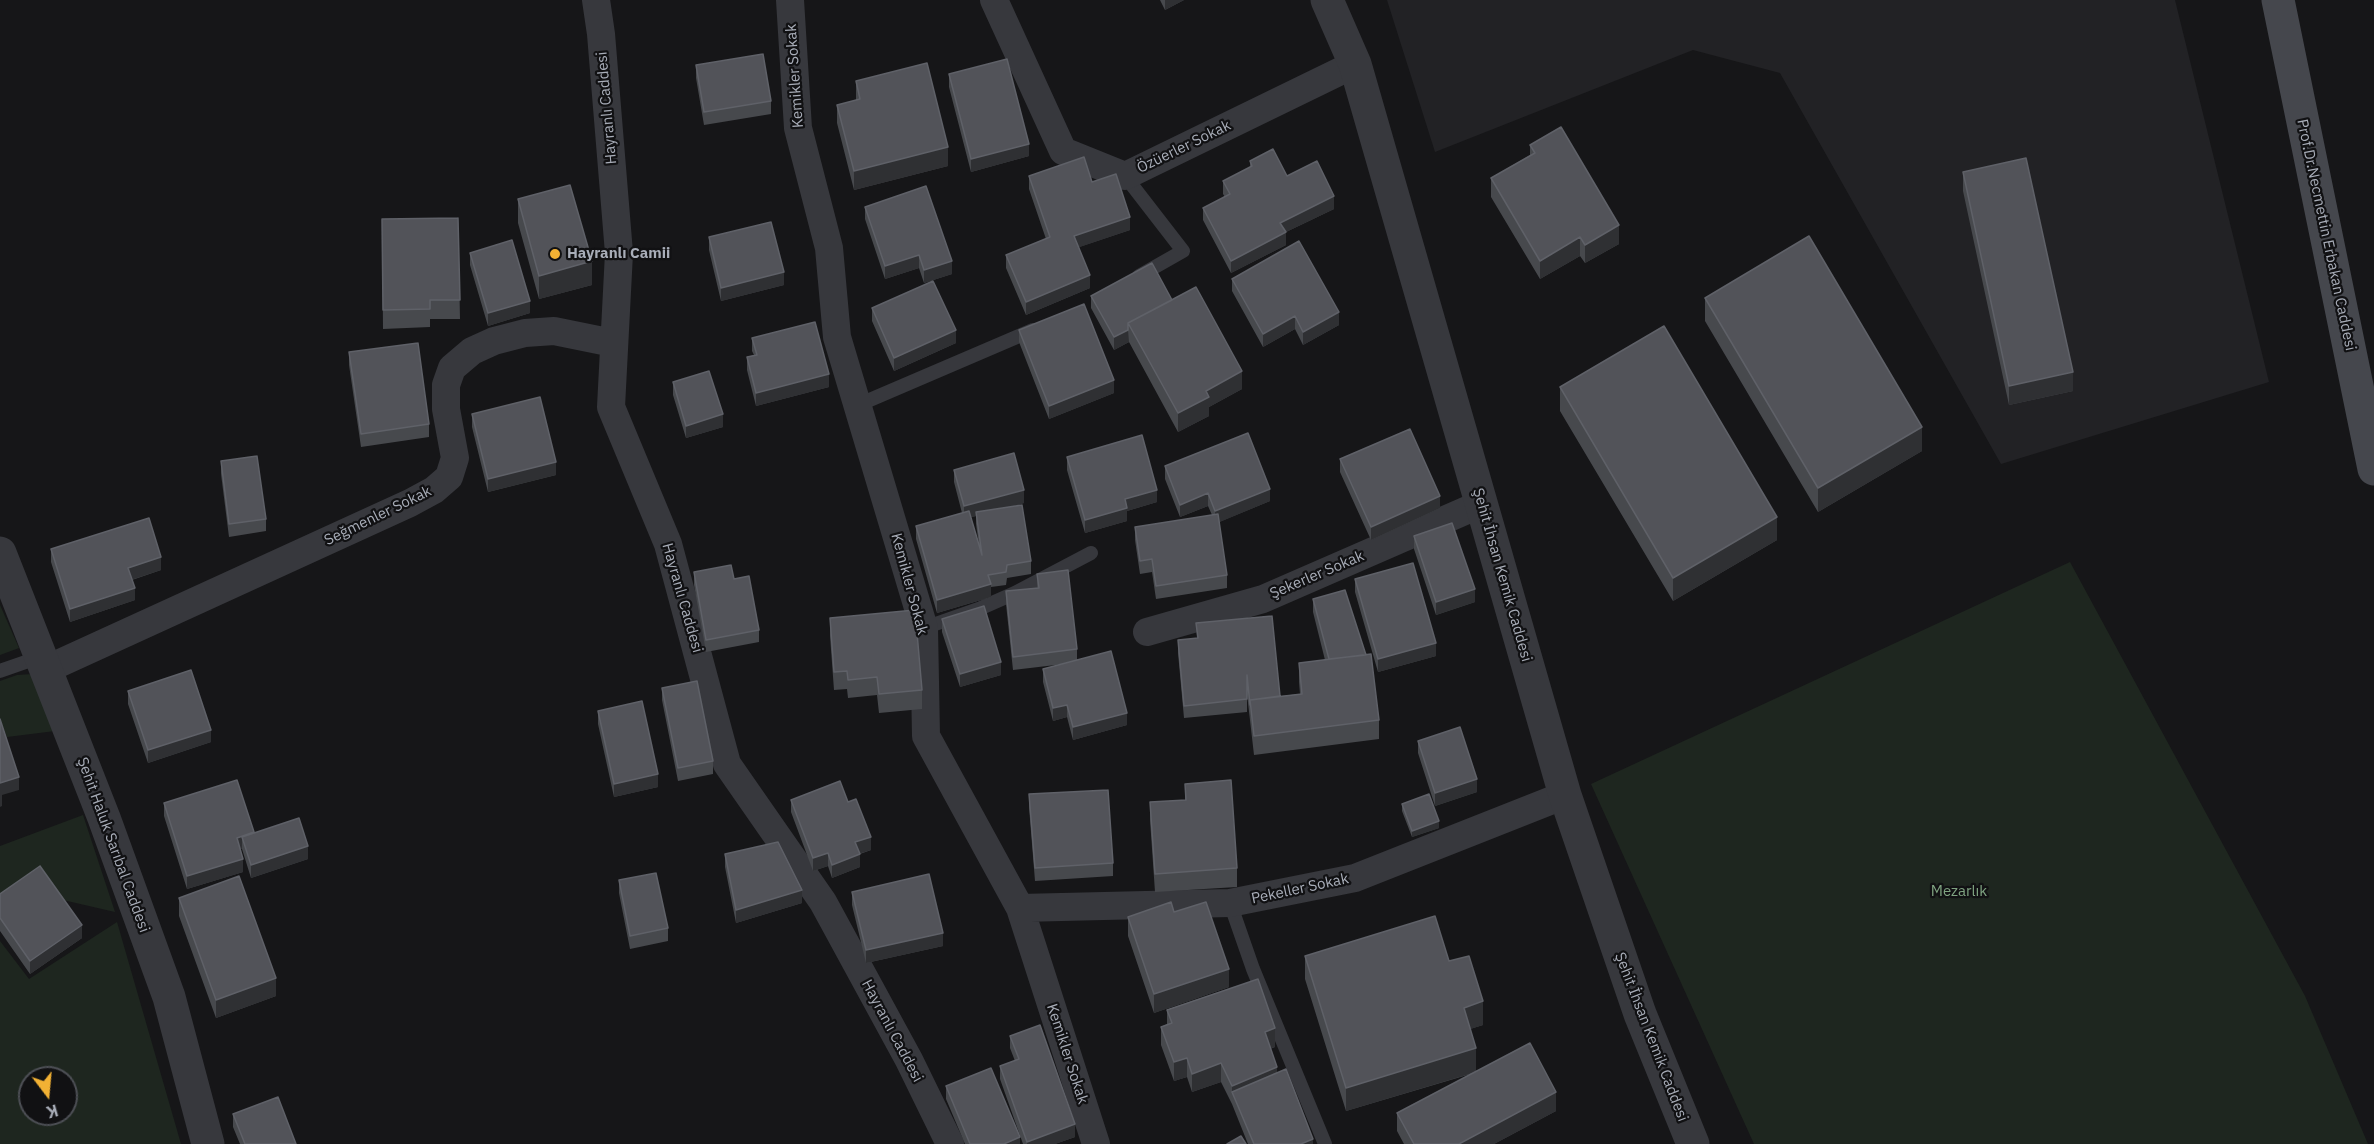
<!DOCTYPE html>
<html>
<head>
<meta charset="utf-8">
<style>
	body { margin:0 }
	#map { position:relative; width:2374px; height:1144px; overflow:hidden; background:#161618; font-family:"IBM Plex Sans",sans-serif }
	canvas { display:block }
	.north { position:absolute; left:18px; top:1066px; width:60px; height:60px; box-sizing:border-box; background:#111113; border:2px solid #4d4f55; border-radius:50%; rotate:164deg; font-size:16px; font-weight:700; line-height:24px; text-align:center; color:#a8adb8 }
	.north::after { content:''; display:block; margin:auto; width:21px; height:27px; background:#f2b134; clip-path:polygon(50% 0,100% 100%,50% 72%,0 100%) }
</style>
</head>
<body>
<div id="map">
<canvas width="2374" height="1144"></canvas>
<div class="north">K</div>
</div>
<script>
const context = document.querySelector('canvas').getContext('2d');
context.lineJoin = 'round';
function paint(path, color) {
  context.fillStyle = color;
  context.fill(path, 'evenodd');
}
function shape(rows) {
  const path = new Path2D();
  for (const r of rows) {
    path.moveTo(r[0], r[1]);
    for (let i = 2; i < r.length; i += 2) path.lineTo(r[i], r[i + 1]);
  }
  return path;
}
function trace(path, color, width, dash) {
  context.strokeStyle = color;
  context.lineWidth = width;
  context.lineCap = dash ? 'butt' : 'round';
  context.setLineDash(dash || []);
  context.stroke(path);
}
function label(font, color, halo, rows, align = 'center') {
  context.font = font + ' "IBM Plex Sans",sans-serif';
  context.lineWidth = 4.5;
  context.setLineDash([]);
  context.textBaseline = 'middle';
  context.strokeStyle = halo;
  context.fillStyle = color;
  for (const [text, x, y, turn = 0] of rows) {
    context.save();
    context.translate(x, y);
    context.rotate((+turn || 0) * Math.PI / 180);
    context.textAlign = isNaN(turn) ? turn : align;
    if (halo) context.strokeText(text, 0, 0);
    context.fillText(text, 0, 0);
    context.restore();
  }
}
paint(shape([
	[1387,0,2175,0,2269,382,2001,464,1780,73,1693,50,1435,152]
]), '#222225');
paint(shape([
	[2070,562,2305,996,2368,1144,1754,1144,1591,784],
	[0,605,19,648,0,655],
	[33,674,55,731,7,737,0,719,0,681,17,675],
	[83,815,115,912,63,900,0,900,0,846],
	[117,922,181,1144,0,1144,0,941,29,979],
	[30,1078,66,1078,66,1114,30,1114]
]), '#1e261f');
trace(shape([
	[1125,176,1183,251,1139,276],
	[858,405,1033,330],
	[924,628,981,608,1015,593,1091,553],
	[0,671,40,657],
	[1230,903,1253,969,1325,1144]
]), '#37383d', 14);
trace(shape([
	[596,0,601,34,619,253,611,407,668,544,727,764,823,902,909,1060,950,1144],
	[790,0,798,128,829,248,837,337,924,628,926,736,1020,908,1096,1144],
	[994,0,1063,151,1125,176,1355,64],
	[1147,632,1263,599,1481,504],
	[47,669,410,503,434,490,449,477,455,458,446,409,446,385,452,368,472,351,494,341,525,333,554,331,613,343],
	[1020,908,1230,903,1355,878,1565,795]
]), '#37383d', 28);
trace(shape([
	[1327,0,1355,64,1565,795,1640,1014,1693,1144],
	[0,553,104,818,169,997,208,1144]
]), '#37383d', 33);
trace(shape([
	[2278,0,2374,469]
]), '#45474d', 33);
paint(shape([
	[1160,0,1184,0,1165,10],
	[696,65,771,101,771,114,704,125,696,78],
	[949,74,1029,156,971,172,949,87],
	[856,81,948,166,854,190,837,123,837,105,856,100],
	[1530,145,1619,244,1585,263,1580,256,1540,279,1491,197,1491,178,1530,155],
	[1250,161,1287,176,1334,209,1286,232,1286,245,1231,273,1203,220,1203,208,1225,197,1223,194,1223,181,1250,167],
	[1963,172,2073,391,2009,405,1963,191],
	[1029,176,1092,182,1130,230,1079,247,1090,288,1026,315,1006,268,1006,255,1046,239,1029,189],
	[518,199,592,285,539,299,518,223],
	[865,207,952,274,924,283,919,268,885,279,865,219],
	[458,218,460,319,430,319,430,327,383,329,382,219],
	[709,237,784,285,721,301,709,250],
	[470,253,530,313,488,326,470,265],
	[1232,279,1339,325,1303,345,1295,329,1263,347,1232,291],
	[1091,296,1172,300,1242,389,1209,407,1209,416,1178,432,1129,342,1114,350,1091,308],
	[1705,298,1922,451,1818,512,1705,321],
	[872,308,956,343,894,371,872,321],
	[1019,330,1114,393,1049,419,1019,342],
	[752,338,829,387,756,406,747,370,747,357,754,355,752,351],
	[349,352,429,424,429,437,361,447,349,365],
	[673,382,723,427,686,438,673,395],
	[1560,387,1777,540,1673,601,1560,411],
	[472,414,556,475,488,492,472,427],
	[1067,457,1157,502,1127,511,1127,521,1085,533,1067,470],
	[1340,459,1440,508,1371,540,1340,472],
	[221,461,266,519,266,531,229,537,221,474],
	[1165,466,1270,501,1219,522,1227,575,1227,588,1156,599,1152,572,1140,574,1135,540,1135,527,1212,515,1208,506,1180,517,1165,479],
	[954,470,1024,503,1009,507,1031,561,1031,574,1007,578,1006,585,991,587,991,597,937,613,916,539,916,526,962,513,954,482],
	[976,516,976,524,979,545,971,517],
	[1414,536,1475,602,1436,615,1414,549],
	[51,549,161,570,132,580,135,600,70,622,51,562],
	[694,572,734,579,759,630,759,642,706,652,694,585],
	[1037,574,1077,649,1077,660,1127,725,1073,740,1067,717,1053,721,1043,682,1043,669,1064,664,1013,670,1006,604,1006,591,1037,588],
	[1355,579,1436,656,1378,672,1355,592],
	[1313,599,1379,720,1379,739,1254,755,1247,694,1247,712,1184,718,1178,653,1178,640,1197,639,1196,623,1280,696,1300,694,1299,682,1299,663,1325,660,1313,612],
	[830,618,922,690,922,709,879,713,877,695,848,698,847,689,834,690,830,636],
	[942,619,1001,675,960,687,942,632],
	[662,688,713,761,713,774,678,781,662,700],
	[128,691,211,742,148,763,128,704],
	[598,711,658,787,614,797,598,724],
	[1418,741,1477,792,1435,806,1418,753],
	[1185,784,1237,868,1237,887,1155,892,1150,820,1150,802,1185,800],
	[1029,794,1113,863,1113,876,1035,881,1029,807],
	[791,800,848,802,871,850,860,854,860,867,832,878,828,866,813,871,791,812],
	[164,803,254,833,308,859,251,878,242,849,240,849,243,872,187,889,164,816],
	[1402,804,1439,828,1412,837,1402,811],
	[725,854,802,903,736,923,725,867],
	[619,880,668,928,668,941,630,949,619,893],
	[852,892,943,946,866,963,852,905],
	[0,894,82,938,30,974,0,931],
	[179,898,276,996,216,1018,179,916],
	[1174,912,1229,987,1154,1013,1128,936,1128,917],
	[1305,956,1449,961,1483,1025,1470,1029,1476,1071,1556,1111,1494,1144,1404,1144,1397,1131,1397,1113,1474,1073,1346,1111,1305,979],
	[1167,1010,1275,1047,1270,1049,1277,1073,1313,1144,1248,1144,1232,1104,1221,1082,1192,1092,1187,1077,1174,1081,1161,1045,1161,1027,1167,1024],
	[1010,1036,1075,1137,1055,1144,1023,1144,1000,1079,1000,1066,1015,1061,1010,1048],
	[946,1086,1020,1144,965,1144,946,1099],
	[233,1114,296,1144,240,1144,233,1127]
]), '#47494d');
paint(shape([
	[1165,0,1184,0,1165,10],
	[1029,144,1029,156,971,172,971,159],
	[948,147,948,166,854,190,854,171],
	[1334,196,1334,209,1286,232,1286,245,1231,273,1231,261,1280,223],
	[1130,217,1130,230,1074,249,1074,236],
	[1619,225,1619,244,1585,263,1585,245],
	[1580,237,1580,256,1540,279,1540,261],
	[919,255,919,268,885,279,885,266],
	[592,261,592,285,539,299,539,276],
	[952,261,952,274,924,283,924,270],
	[784,272,784,285,721,301,721,288],
	[1090,275,1090,288,1026,315,1026,302],
	[530,301,530,313,488,326,488,313],
	[1339,312,1339,325,1303,345,1303,332],
	[1295,316,1295,329,1263,347,1263,334],
	[956,330,956,343,894,371,894,358],
	[1128,330,1129,342,1114,350,1114,337],
	[1242,371,1242,389,1209,407,1209,416,1178,432,1178,413,1206,391],
	[2073,372,2073,391,2009,405,2009,386],
	[829,374,829,387,756,406,756,393],
	[1114,380,1114,393,1049,419,1049,406],
	[723,414,723,427,686,438,686,426],
	[1922,427,1922,451,1818,512,1818,488],
	[556,462,556,475,488,492,488,479],
	[1270,489,1270,501,1215,524,1215,511],
	[1024,490,1024,503,977,516,976,512,976,516,964,519,964,506],
	[1157,490,1157,502,1127,511,1127,521,1085,533,1085,520,1125,499],
	[1208,493,1208,506,1180,517,1180,505],
	[1440,496,1440,508,1371,540,1371,527],
	[1777,517,1777,540,1673,601,1673,578],
	[161,557,161,570,128,581,128,568],
	[991,584,991,597,937,613,937,600],
	[135,588,135,600,70,622,70,609],
	[1475,589,1475,602,1436,615,1436,602],
	[1436,643,1436,656,1378,672,1378,659],
	[1001,662,1001,675,960,687,960,674],
	[1067,705,1067,717,1053,721,1053,708],
	[1127,713,1127,725,1073,740,1073,727],
	[211,730,211,742,148,763,148,750],
	[658,774,658,787,614,797,614,784],
	[19,777,19,790,2,795,2,806,0,807,0,783],
	[1477,779,1477,792,1435,806,1435,793],
	[1439,821,1439,828,1412,837,1412,831],
	[254,832,254,845,242,837,242,849,237,850,237,838],
	[871,837,871,850,855,855,855,842],
	[308,846,308,859,251,878,251,865],
	[828,853,828,866,813,871,813,858],
	[860,854,860,867,832,878,832,865],
	[243,859,243,872,187,889,187,876],
	[802,890,802,903,736,923,736,910],
	[82,925,82,938,30,974,30,961],
	[943,933,943,946,866,963,866,950],
	[1229,969,1229,987,1154,1013,1154,994],
	[276,978,276,996,216,1018,216,1000],
	[1483,1001,1483,1025,1464,1031,1464,1008],
	[1275,1028,1275,1047,1265,1050,1265,1032],
	[1476,1048,1476,1072,1346,1111,1346,1088],
	[1187,1058,1187,1077,1174,1081,1174,1062],
	[1221,1063,1221,1082,1192,1092,1192,1074],
	[1277,1067,1277,1086,1232,1092,1232,1086],
	[1556,1092,1556,1111,1494,1144,1459,1144],
	[1075,1124,1075,1137,1055,1144,1027,1144,1027,1142],
	[1020,1137,1020,1144,1004,1144],
	[1313,1139,1313,1144,1301,1144]
]), '#2f3033');
const building = shape([
	[763,54,771,101,704,112,696,65,763,54],
	[1007,59,1029,144,971,159,949,74,1007,59],
	[927,63,948,147,854,171,837,105,860,99,856,81,927,63],
	[1561,127,1619,225,1585,245,1580,237,1540,261,1491,178,1535,153,1530,145,1561,127],
	[1273,149,1287,176,1317,161,1334,196,1280,223,1286,232,1231,261,1203,208,1230,194,1223,181,1252,166,1250,161,1273,149],
	[1084,157,1092,182,1116,174,1130,217,1074,236,1090,275,1026,302,1006,255,1050,237,1029,176,1084,157],
	[2026,158,2073,372,2009,386,1963,172,2026,158],
	[570,185,592,261,539,276,518,199,570,185],
	[926,186,952,261,924,270,919,255,885,266,865,207,926,186],
	[458,218,460,300,430,300,430,309,383,310,382,219,458,218],
	[771,222,784,272,721,288,709,237,771,222],
	[1809,236,1922,427,1818,488,1705,298,1809,236],
	[512,240,530,301,488,313,470,253,512,240],
	[1299,241,1339,312,1303,332,1295,316,1263,334,1232,279,1299,241],
	[1152,263,1172,300,1128,323,1128,330,1114,337,1091,296,1152,263],
	[933,281,956,330,894,358,872,308,933,281],
	[1196,287,1242,371,1206,391,1209,397,1178,413,1128,323,1196,287],
	[1084,304,1114,380,1049,406,1019,330,1084,304],
	[815,322,829,374,756,393,747,357,757,355,752,338,815,322],
	[1664,326,1777,517,1673,578,1560,387,1664,326],
	[418,343,429,424,361,434,349,352,418,343],
	[709,371,723,414,686,426,673,382,709,371],
	[540,397,556,462,488,479,472,414,540,397],
	[1410,429,1440,496,1371,527,1340,459,1410,429],
	[1248,433,1270,489,1215,511,1208,493,1180,505,1165,466,1248,433],
	[1142,435,1157,490,1125,499,1127,508,1085,520,1067,457,1142,435],
	[1014,453,1024,490,964,506,954,470,1014,453],
	[257,456,266,519,229,524,221,461,257,456],
	[1022,505,1031,561,1007,565,1006,572,988,575,991,584,937,600,916,526,969,511,982,555,976,512,1022,505],
	[1218,514,1227,575,1156,586,1152,559,1140,561,1135,527,1218,514],
	[149,518,161,557,128,568,135,588,70,609,51,549,149,518],
	[1452,523,1475,589,1436,602,1414,536,1452,523],
	[1413,563,1436,643,1378,659,1355,579,1413,563],
	[731,565,734,579,749,576,759,630,706,640,694,572,731,565],
	[1068,570,1077,649,1013,657,1006,591,1039,588,1037,574,1068,570],
	[1345,590,1366,655,1329,659,1313,599,1345,590],
	[984,606,1001,662,960,674,942,619,984,606],
	[915,610,922,690,879,694,877,677,848,680,847,671,834,672,830,618,915,610],
	[1272,616,1280,696,1250,700,1250,705,1247,675,1247,699,1184,706,1178,640,1198,638,1196,623,1272,616],
	[1111,651,1127,713,1073,727,1067,705,1053,708,1043,669,1111,651],
	[1371,654,1379,720,1254,736,1250,700,1302,694,1299,663,1371,654],
	[191,670,211,730,148,750,128,691,191,670],
	[697,681,713,761,678,768,662,688,697,681],
	[642,701,658,774,614,784,598,711,642,701],
	[0,719,19,777,0,783,0,719],
	[1460,727,1477,779,1435,793,1418,741,1460,727],
	[237,780,254,832,237,838,243,859,187,876,164,803,237,780],
	[1231,780,1237,868,1155,874,1150,802,1186,800,1185,784,1231,780],
	[840,781,848,802,856,799,871,837,855,842,860,854,832,865,828,853,813,858,791,800,840,781],
	[1108,790,1113,863,1035,868,1029,794,1108,790],
	[1429,794,1439,821,1412,831,1402,804,1429,794],
	[299,818,308,846,251,865,242,837,299,818],
	[778,842,802,890,736,910,725,854,778,842],
	[40,866,82,925,30,961,0,918,0,894,40,866],
	[656,873,668,928,630,936,619,880,656,873],
	[929,874,943,933,866,950,852,892,929,874],
	[239,876,276,978,216,1000,179,898,239,876],
	[1171,902,1174,912,1206,902,1229,969,1154,994,1128,917,1171,902],
	[1435,916,1449,961,1469,956,1483,1001,1464,1008,1476,1048,1346,1088,1305,956,1435,916],
	[1258,979,1275,1028,1265,1032,1277,1067,1232,1086,1221,1063,1192,1074,1187,1058,1174,1062,1161,1027,1172,1023,1167,1010,1258,979],
	[1040,1025,1075,1124,1027,1142,1000,1066,1019,1059,1010,1036,1040,1025],
	[1530,1043,1556,1092,1459,1144,1414,1144,1397,1113,1530,1043],
	[991,1068,1020,1137,1004,1144,970,1144,946,1086,991,1068],
	[1286,1069,1313,1139,1301,1144,1254,1144,1232,1092,1286,1069],
	[278,1097,296,1144,245,1144,233,1114,278,1097],
	[1241,1136,1246,1144,1227,1144,1241,1136]
]);
paint(building, '#525359');
trace(building, '#5f6168', 1.5);
for (const [x, y, r, color] of [
	[555,254,6,"#f2b134"]
]) {
  const dot = new Path2D();
  dot.arc(x, y, r, 0, 2 * Math.PI);
  context.fillStyle = color;
  context.fill(dot);
  trace(dot, '#111113', 2);
}
label('15px', '#a8adb8', '#111113', [
	["Kemikler Sokak",795,76,-94],
	["Hayranlı Caddesi",607,108,-95],
	["Özüerler Sokak",1184,147,-26],
	["Prof.Dr.Necmettin Erbakan Caddesi",2326,235,78],
	["Seğmenler Sokak",378,516,-26],
	["Şekerler Sokak",1317,575,-23],
	["Şehit İhsan Kemik Caddesi",1502,575,74],
	["Kemikler Sokak",909,584,75],
	["Hayranlı Caddesi",682,598,74],
	["Şehit Haluk Sarıbal Caddesi",113,845,70],
	["Pekeller Sokak",1300,889,-12],
	["Hayranlı Caddesi",892,1031,62],
	["Şehit İhsan Kemik Caddesi",1651,1037,69],
	["Kemikler Sokak",1067,1054,72]
]);
label('bold 15px', '#a8adb8', '#111113', [
	["Hayranlı Camii",567,254]
], 'left');
label('15px', '#7fa381', '#111113', [
	["Mezarlık",1959,892]
]);
</script>
</body>
</html>
